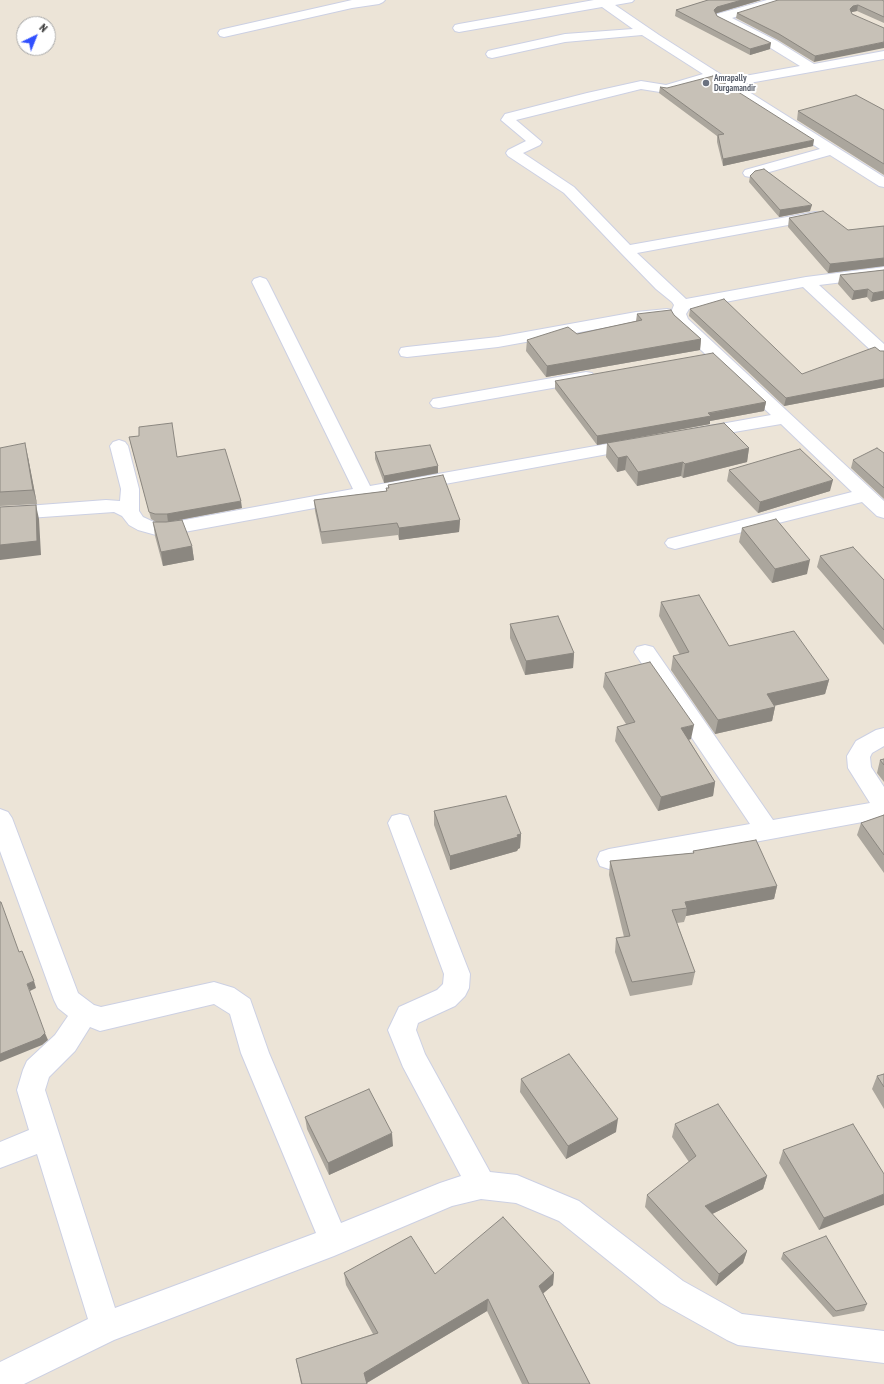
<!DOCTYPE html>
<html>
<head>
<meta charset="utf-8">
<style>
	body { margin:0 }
	#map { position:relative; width:884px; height:1384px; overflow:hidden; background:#ece4d7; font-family:"PT Sans Narrow",sans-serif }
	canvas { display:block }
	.north { position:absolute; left:16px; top:16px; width:40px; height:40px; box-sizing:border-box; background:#fff; border:1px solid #a9a9a9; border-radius:50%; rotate:43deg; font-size:11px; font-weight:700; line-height:16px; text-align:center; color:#272727 }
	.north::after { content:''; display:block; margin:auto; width:14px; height:18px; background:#3150ff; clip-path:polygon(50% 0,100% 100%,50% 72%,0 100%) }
</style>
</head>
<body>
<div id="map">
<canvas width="884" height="1384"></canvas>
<div class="north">N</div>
</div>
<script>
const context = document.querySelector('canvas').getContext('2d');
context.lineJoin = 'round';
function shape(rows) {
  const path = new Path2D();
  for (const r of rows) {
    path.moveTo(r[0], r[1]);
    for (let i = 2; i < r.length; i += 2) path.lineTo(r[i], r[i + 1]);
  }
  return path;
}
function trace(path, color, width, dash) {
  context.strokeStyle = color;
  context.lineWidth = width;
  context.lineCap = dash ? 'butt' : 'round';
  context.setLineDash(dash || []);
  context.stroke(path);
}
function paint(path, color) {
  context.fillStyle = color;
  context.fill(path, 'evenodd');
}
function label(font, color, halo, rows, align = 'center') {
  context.font = font + ' "PT Sans Narrow",sans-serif';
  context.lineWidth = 4;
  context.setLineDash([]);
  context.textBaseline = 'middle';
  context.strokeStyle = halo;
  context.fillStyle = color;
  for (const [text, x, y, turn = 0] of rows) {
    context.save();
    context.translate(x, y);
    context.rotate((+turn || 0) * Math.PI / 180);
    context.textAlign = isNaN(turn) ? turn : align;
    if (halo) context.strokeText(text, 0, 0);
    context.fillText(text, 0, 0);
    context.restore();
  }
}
const minor = shape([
	[352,0,385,0,383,2,379,4,352,8,224,37,220,36,218,33,220,30,224,29,352,0],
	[594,0,634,0,632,2,615,5,659,35,728,79,800,66,769,47,717,20,715,17,717,14,767,0,786,0,784,2,732,18,777,41,814,64,884,51,884,59,738,85,884,177,884,187,879,186,830,155,755,176,750,177,745,176,743,173,745,170,820,149,712,80,666,93,641,89,516,120,542,142,540,145,523,153,574,187,630,245,815,212,820,213,822,216,820,219,815,220,637,253,686,299,806,277,884,267,884,277,819,285,884,344,884,358,878,357,803,287,689,309,686,314,688,319,884,501,884,518,877,516,862,502,675,549,668,547,665,543,668,539,852,492,781,424,699,438,693,437,690,433,693,429,771,415,674,325,671,318,636,322,498,347,407,357,401,356,399,352,401,348,407,347,498,337,636,312,667,309,672,310,674,305,672,302,656,289,621,253,564,193,508,156,506,153,508,150,526,141,501,120,505,114,587,93,641,81,666,85,703,74,642,35,565,42,492,58,488,57,486,54,488,51,492,50,565,34,633,29,602,7,459,32,455,31,453,28,455,25,459,24,594,0],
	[260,277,266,279,268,282,370,486,635,439,641,440,644,444,641,448,635,449,168,535,156,535,138,530,129,525,122,516,114,512,0,520,0,508,106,500,120,501,121,489,110,446,113,442,119,440,125,442,128,446,139,489,139,511,143,517,156,523,168,523,353,489,252,282,254,279,260,277],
	[586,372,592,373,595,377,592,381,439,408,433,407,430,403,433,399,439,398,586,372],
	[645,645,653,647,773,820,870,803,848,768,847,756,856,741,876,730,884,728,884,746,872,753,870,757,871,767,884,787,884,818,609,869,600,866,597,859,600,852,609,849,750,824,634,652,637,647,645,645],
	[0,809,8,812,12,818,78,993,94,1005,101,1007,214,982,234,988,250,999,269,1053,341,1223,440,1183,461,1176,403,1067,388,1030,399,1007,437,990,443,984,444,974,388,823,392,816,400,814,408,816,470,974,469,988,465,996,455,1006,418,1023,416,1030,425,1054,490,1172,517,1175,579,1201,683,1281,742,1314,884,1331,884,1363,738,1345,727,1340,661,1303,559,1221,516,1203,481,1199,452,1206,334,1256,114,1340,24,1384,0,1384,0,1362,88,1319,37,1154,0,1168,0,1142,29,1130,17,1090,23,1070,27,1061,55,1035,68,1016,58,1008,54,1000,0,851,0,809],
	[214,1004,230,1014,241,1053,316,1233,115,1308,45,1090,49,1077,75,1051,90,1027,100,1031,214,1004]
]);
trace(minor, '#ccd0e3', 2);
paint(minor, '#fff');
paint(shape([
	[708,0,761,0,717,13,716,13,717,16,770,49,750,55,675,16,676,10],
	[884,1,884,23,857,11,852,12,814,62,778,40,736,18,737,13],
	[660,87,813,146,723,166,717,142,717,136,659,93],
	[884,110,884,175,797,120,798,111],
	[750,176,810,211,779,217,749,182],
	[789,218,848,230,884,226,884,266,828,273,788,227],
	[884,270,871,302,867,297,852,300,838,284,840,275],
	[690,309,802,374,880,351,884,351,884,387,784,406,689,316],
	[637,314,674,315,701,339,700,350,546,377,526,351,527,340,577,334,636,321],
	[555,381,766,402,764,411,710,421,710,424,597,445,555,389],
	[129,437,177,457,242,508,168,522,156,522,151,519,131,445],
	[607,443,749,448,747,462,683,478,681,476,637,486,625,470,617,472,606,457],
	[0,448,28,457,37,504,0,506],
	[375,452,438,466,438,473,384,483,375,459],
	[884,453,884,499,851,468,853,460],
	[729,470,830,491,758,513,727,481],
	[388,485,460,520,459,532,399,540,398,535,322,544,315,511,314,500,386,491,386,488,388,488],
	[153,522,192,546,194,560,163,566,155,536],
	[742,528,807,574,772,583,739,542],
	[820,556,884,580,884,645,817,567],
	[661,602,729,646,829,680,825,694,774,706,775,707,772,721,715,734,671,670,673,656,680,655,659,616],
	[510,624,574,653,573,668,525,675,510,638],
	[605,673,691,739,689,740,715,782,713,796,658,811,615,741,617,727,626,724,603,687],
	[884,759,884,782,877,773,880,760],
	[434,811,521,834,520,848,518,849,517,851,450,870,434,825],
	[884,815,884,873,857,835,861,823],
	[693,851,777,886,774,899,686,916,684,922,677,923,695,972,692,985,630,996,615,952,616,938,624,937,609,875,610,861,693,853],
	[884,1074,884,1109,872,1089,877,1076],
	[521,1079,616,1132,566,1159,520,1092],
	[305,1117,393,1146,329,1175,307,1129],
	[675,1124,767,1176,763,1189,712,1214,747,1251,743,1263,716,1286,645,1207,647,1195,689,1162,672,1137],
	[783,1150,884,1174,819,1230,779,1163],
	[783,1253,867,1304,864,1311,833,1317,781,1259],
	[344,1273,435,1274,554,1273,553,1285,543,1293,590,1384,522,1384,487,1311,367,1383,367,1384,301,1384,296,1359,373,1334,346,1285]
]), '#aba69d');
paint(shape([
	[742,0,761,0,717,13,714,16,714,10,717,7],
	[858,5,857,11,852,12,849,15,850,9,853,6],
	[884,42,884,48,814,62,815,56],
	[771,43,770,49,750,55,750,49],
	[814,140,813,146,723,166,723,159],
	[812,205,810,211,779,217,780,210],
	[884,258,884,266,828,273,830,264],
	[868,289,867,297,852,300,854,291],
	[884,291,884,299,871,302,873,293],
	[701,339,700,350,546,377,547,366],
	[884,379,884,387,784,406,786,398],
	[766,402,764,411,710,421,710,424,597,445,597,436],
	[25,443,28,457,37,504,33,490],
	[749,448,747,462,683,478,685,464],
	[627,456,625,470,617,472,618,458],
	[683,462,681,476,637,486,638,472],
	[438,466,438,473,384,483,384,476],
	[833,480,830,491,758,513,760,502],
	[241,501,242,508,168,522,167,514],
	[36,505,39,519,41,555,0,560,0,545],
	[460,520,459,532,399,540,399,528],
	[192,546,194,560,163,566,161,552],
	[810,560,807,574,772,583,775,569],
	[574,653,573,668,525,675,526,661],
	[829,680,825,694,764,708,767,694],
	[775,707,772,721,715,734,718,720],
	[694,725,691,739,679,742,681,728],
	[715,782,713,796,658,811,661,797],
	[521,834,520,848,518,849,517,851,450,870,450,856],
	[777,886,774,899,686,916,687,908,685,902],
	[34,981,36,988,30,991,27,984],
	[45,1033,48,1040,42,1045,0,1062,0,1054],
	[618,1119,616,1132,566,1159,568,1146],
	[392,1133,393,1146,329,1175,328,1163],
	[767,1176,763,1189,702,1219,705,1206],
	[884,1194,884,1205,819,1230,824,1218],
	[747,1251,743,1263,716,1286,719,1274],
	[554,1273,553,1285,538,1298,539,1286],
	[488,1299,487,1311,365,1384,364,1373]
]), '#8b8780');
const building = shape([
	[708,0,742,0,717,7,714,10,717,16,771,43,750,49,676,10,708,0],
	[778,0,882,0,884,1,884,17,858,5,853,6,850,9,852,14,884,28,884,42,815,56,779,34,737,13,778,0],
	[713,76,814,140,723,159,718,135,724,134,660,87,667,88,713,76],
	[856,95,884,110,884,164,798,111,856,95],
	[764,169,812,205,780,210,750,176,755,171,764,169],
	[823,211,848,230,884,226,884,258,830,264,789,218,823,211],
	[884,270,884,291,873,293,868,289,854,291,840,275,884,270],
	[724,299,802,374,875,347,880,351,884,351,884,379,786,398,690,309,724,299],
	[671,310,674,315,701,339,547,366,527,340,568,327,577,334,642,320,637,314,671,310],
	[713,353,766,402,708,413,711,416,597,436,555,381,713,353],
	[172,423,177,457,225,449,241,501,167,514,155,514,149,512,129,437,139,436,139,427,172,423],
	[724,423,749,448,685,464,683,462,638,472,627,456,618,458,607,443,724,423],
	[25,443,33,490,0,492,0,448,25,443],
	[430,445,438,466,384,476,375,452,430,445],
	[877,448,884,453,884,488,853,460,877,448],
	[800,449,833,480,760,502,729,470,800,449],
	[443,475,460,520,399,528,397,523,321,532,314,500,387,491,386,488,389,488,388,485,443,475],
	[36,505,37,541,0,545,0,507,36,505],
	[776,519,810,560,775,569,742,528,776,519],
	[182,520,192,546,161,552,153,522,166,522,182,520],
	[853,547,884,580,884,630,820,556,853,547],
	[699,595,729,646,794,631,829,680,767,694,775,707,718,720,673,656,689,652,661,602,699,595],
	[558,616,574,653,526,661,510,624,558,616],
	[650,662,694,725,681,728,715,782,661,797,617,727,635,722,605,673,650,662],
	[884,759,884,765,880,760,884,759],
	[506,796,521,834,517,835,518,837,450,856,434,811,506,796],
	[884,815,884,855,861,823,884,815],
	[756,840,777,886,685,902,687,908,672,910,695,972,632,982,616,938,630,936,610,861,694,853,693,851,756,840],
	[0,902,1,902,19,952,22,951,34,981,27,984,45,1033,40,1038,0,1054,0,902],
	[569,1054,618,1119,568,1146,521,1079,569,1054],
	[884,1074,884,1087,877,1076,884,1074],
	[369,1089,392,1133,328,1163,305,1117,369,1089],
	[718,1104,767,1176,705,1206,747,1251,719,1274,647,1195,696,1156,675,1124,718,1104],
	[853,1124,884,1174,884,1194,824,1218,783,1150,853,1124],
	[503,1217,554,1273,539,1286,590,1384,529,1384,488,1299,364,1373,367,1384,302,1384,296,1359,378,1333,344,1273,411,1236,435,1274,503,1217],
	[826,1236,867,1304,836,1311,783,1253,826,1236]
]);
paint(building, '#c7c1b7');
trace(building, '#8b8780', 1);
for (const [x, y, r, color] of [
	[706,83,4,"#6b7280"]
]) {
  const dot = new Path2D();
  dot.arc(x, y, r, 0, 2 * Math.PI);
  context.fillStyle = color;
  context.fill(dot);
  trace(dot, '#fff', 1.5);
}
label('bold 9px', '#5b616d', '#fff', [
	["Amrapally",714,78],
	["Durgamandir",714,88]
], 'left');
</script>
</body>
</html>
